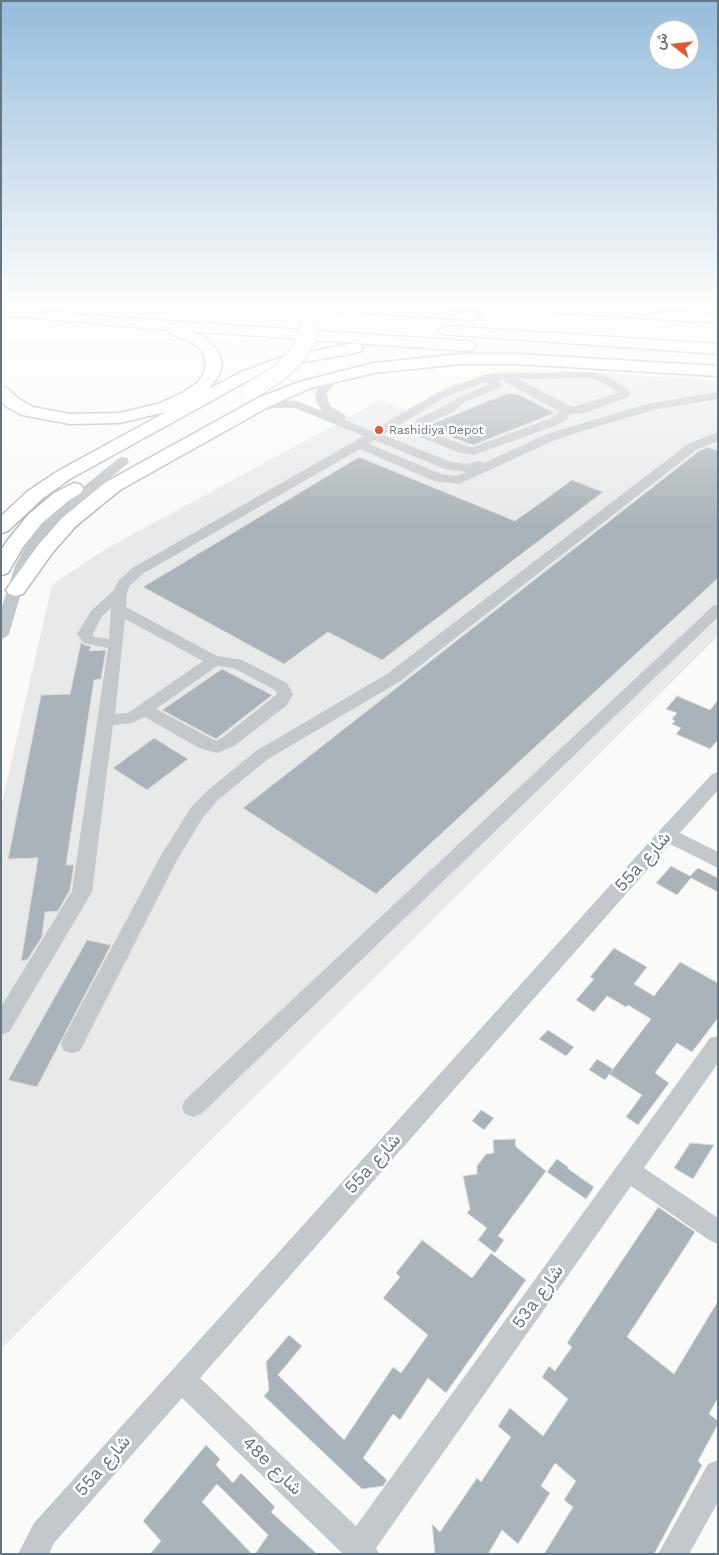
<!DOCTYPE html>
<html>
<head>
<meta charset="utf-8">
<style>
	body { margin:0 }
	#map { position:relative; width:719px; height:1555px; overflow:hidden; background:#fafaf8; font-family:"Work Sans",Vazirmatn,sans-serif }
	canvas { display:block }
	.frame { position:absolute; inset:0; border:2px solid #657683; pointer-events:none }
	.north { position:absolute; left:649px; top:20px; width:50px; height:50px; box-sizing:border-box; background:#fff; border:1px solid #c1c8cd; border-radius:50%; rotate:286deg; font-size:14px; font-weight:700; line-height:20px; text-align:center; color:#657683 }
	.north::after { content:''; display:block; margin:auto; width:18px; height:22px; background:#e4572e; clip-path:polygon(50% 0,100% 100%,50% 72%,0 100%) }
</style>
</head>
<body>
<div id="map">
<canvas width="719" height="1555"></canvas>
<div class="frame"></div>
<div class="north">ش</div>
</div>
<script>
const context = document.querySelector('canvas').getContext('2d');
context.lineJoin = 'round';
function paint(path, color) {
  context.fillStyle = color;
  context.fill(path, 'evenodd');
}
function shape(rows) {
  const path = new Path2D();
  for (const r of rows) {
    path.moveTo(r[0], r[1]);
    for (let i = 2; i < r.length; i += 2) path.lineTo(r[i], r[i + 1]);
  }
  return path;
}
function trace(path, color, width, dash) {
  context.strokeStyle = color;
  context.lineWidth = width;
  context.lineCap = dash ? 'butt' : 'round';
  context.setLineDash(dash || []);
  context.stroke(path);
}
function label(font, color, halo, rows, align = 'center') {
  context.font = font + ' "Work Sans",Vazirmatn,sans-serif';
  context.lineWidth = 5;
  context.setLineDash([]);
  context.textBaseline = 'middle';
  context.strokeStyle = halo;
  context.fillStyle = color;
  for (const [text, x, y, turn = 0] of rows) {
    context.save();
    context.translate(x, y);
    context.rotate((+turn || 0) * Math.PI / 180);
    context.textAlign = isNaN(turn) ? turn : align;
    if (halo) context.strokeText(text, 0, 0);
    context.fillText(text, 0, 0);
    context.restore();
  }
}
paint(shape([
	[575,371,718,381,718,636,1,1349,1,807,52,585,104,550,380,400,407,411,451,385,496,372]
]), '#e8e9e9');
const building = shape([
	[508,393,520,395,555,413,473,445,426,428,427,426,508,393],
	[708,447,718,451,718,578,376,894,243,808,699,451,708,447],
	[359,457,515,521,572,480,603,492,382,660,328,632,284,664,143,587,359,457],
	[81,642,84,645,91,646,89,651,106,650,101,679,94,680,66,865,74,865,70,890,58,911,45,912,42,937,27,960,21,961,38,858,8,859,41,695,70,694,81,642],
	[222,669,272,695,216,739,162,710,222,669],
	[677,696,710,710,718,700,718,740,710,749,676,734,681,728,672,724,675,721,672,719,677,713,666,709,677,696],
	[154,738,188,759,147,790,113,768,154,738],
	[671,866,690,876,698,868,718,878,718,892,691,878,677,895,656,883,671,866],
	[87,940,111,945,37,1087,8,1080,87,940],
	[614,948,647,967,634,984,654,996,680,962,718,983,718,1018,692,1052,677,1043,655,1073,669,1083,638,1125,626,1117,642,1095,609,1074,605,1080,589,1070,597,1059,613,1069,610,1073,651,1019,628,1005,626,1007,607,996,594,1012,576,1000,594,979,590,977,614,948],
	[548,1030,574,1047,566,1056,539,1039,548,1030],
	[481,1110,494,1118,484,1130,472,1121,481,1110],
	[515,1139,516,1147,546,1171,498,1236,504,1240,495,1253,478,1240,487,1228,467,1213,470,1209,463,1176,477,1174,477,1166,486,1154,494,1153,493,1140,515,1139],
	[690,1143,714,1145,693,1179,674,1168,690,1143],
	[557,1159,568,1167,567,1168,594,1187,586,1199,547,1172,557,1159],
	[658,1207,695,1232,627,1337,674,1374,718,1301,718,1398,709,1414,718,1421,718,1424,698,1461,702,1465,654,1554,544,1554,573,1507,564,1500,576,1481,555,1463,541,1486,550,1493,518,1544,502,1530,488,1554,435,1554,432,1524,440,1532,477,1478,481,1482,511,1437,498,1426,510,1408,543,1436,568,1399,542,1377,549,1366,555,1371,572,1347,567,1343,658,1207],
	[422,1240,472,1278,491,1253,526,1280,446,1393,428,1378,400,1420,393,1414,363,1458,387,1480,383,1486,362,1489,264,1396,269,1390,266,1362,289,1335,302,1346,278,1375,344,1440,393,1367,401,1373,428,1335,383,1298,400,1277,396,1273,422,1240],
	[206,1445,220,1459,216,1465,233,1483,241,1473,275,1507,271,1512,317,1554,255,1554,268,1535,217,1484,202,1502,252,1554,150,1554,161,1541,143,1521,206,1445]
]);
paint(building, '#aab3b9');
trace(building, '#dcdcda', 1);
const highway = shape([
	[312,306,392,306,473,312,478,313,480,316,478,319,473,320,319,310,312,306],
	[510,306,591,306,718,315,718,323,517,310,510,306],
	[1,307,108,317,468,341,473,343,476,346,473,349,468,351,190,331,200,335,211,343,220,355,222,365,219,375,209,389,239,373,282,357,355,343,361,345,363,348,361,351,355,353,292,364,251,379,70,479,42,499,8,531,1,533,1,516,28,491,58,471,166,412,119,423,70,424,22,415,7,407,1,401,1,387,7,388,19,399,33,407,70,414,119,413,158,404,184,392,197,383,203,375,206,365,204,355,200,349,190,341,170,334,168,330,1,315,1,307],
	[446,326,718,344,718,354,441,334,438,331,441,328,446,326],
	[461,354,517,354,718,366,718,376,517,364,461,364,374,373,311,388,270,406,120,490,76,526,53,552,23,594,16,596,9,594,6,590,39,544,62,518,106,482,258,398,299,382,374,363,461,354],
	[74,483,81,485,83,489,81,493,68,501,42,523,23,547,8,573,1,575,1,550,7,541,28,515,54,493,74,483]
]);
trace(highway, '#b4b9bd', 3);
paint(shape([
	[347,370,353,373,334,384,327,393,328,401,331,407,344,414,346,417,344,420,372,431,437,393,486,374,591,372,608,377,630,391,629,397,585,413,570,414,566,420,557,425,474,455,460,453,420,437,412,430,417,419,445,406,457,398,489,384,485,382,445,397,383,435,451,462,467,464,479,461,484,463,547,434,647,404,718,392,718,399,653,410,576,433,555,440,459,484,434,481,360,449,144,573,130,585,127,592,126,607,217,656,242,660,287,683,293,694,287,705,234,746,217,753,199,748,145,717,132,723,113,725,92,892,9,1032,1,1035,1,1007,72,891,108,648,84,643,77,634,91,611,114,590,119,580,134,567,364,436,295,408,274,408,251,413,245,409,247,406,274,400,297,401,322,411,316,401,315,393,326,380,347,370],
	[590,378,600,381,619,393,572,407,518,379,590,378],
	[497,380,502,380,560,412,549,419,473,447,466,446,424,429,426,424,453,412,465,402,501,387,503,385,497,380],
	[374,440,445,469,466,472,457,476,441,474,369,444,374,440],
	[111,608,109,639,94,637,93,634,102,616,111,608],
	[125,619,203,661,128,713,115,714,125,619],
	[217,666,233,668,275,690,277,694,222,738,216,741,156,709,217,666],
	[718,432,718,441,696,450,399,682,268,759,219,799,204,816,177,860,80,1051,72,1053,64,1051,61,1044,64,1037,160,857,192,806,207,791,256,751,387,674,688,444,718,432],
	[123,457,127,458,129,461,127,464,61,519,45,536,29,566,9,634,6,637,1,639,1,609,15,566,32,534,51,513,119,458,123,457],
	[718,605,718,617,201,1114,193,1117,185,1114,182,1107,185,1100,713,606,718,605],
	[718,772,718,790,680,833,718,852,718,868,670,844,200,1378,356,1526,710,1038,718,1036,718,1063,644,1168,718,1218,718,1244,709,1240,631,1186,376,1548,379,1554,343,1554,182,1398,54,1543,49,1554,18,1554,34,1523,661,829,712,774,718,772],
	[718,1460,718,1502,689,1554,658,1554,708,1464,718,1460]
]), '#c3c8cc');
paint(highway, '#fff');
const highwayBridge = shape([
	[252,390,279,373,298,354,308,336,309,318]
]);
trace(highwayBridge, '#b4b9bd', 19, []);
trace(highwayBridge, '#fff', 17);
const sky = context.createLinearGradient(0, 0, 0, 524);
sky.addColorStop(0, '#96bcdc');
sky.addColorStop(0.58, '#fdfdfc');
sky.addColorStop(1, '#fdfdfc00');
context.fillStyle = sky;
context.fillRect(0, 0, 719, 524);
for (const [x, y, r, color] of [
	[379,430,5,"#e4572e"]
]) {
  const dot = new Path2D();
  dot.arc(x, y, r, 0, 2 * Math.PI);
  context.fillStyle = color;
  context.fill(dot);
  trace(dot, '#fff', 2);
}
label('12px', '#657683', '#fff', [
	["Rashidiya Depot",389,430]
], 'left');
label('18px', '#657683', '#fff', [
	["55a شارع",643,862,-48],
	["55a شارع",373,1164,-48],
	["53a شارع",538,1297,-54],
	["55a شارع",103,1466,-49],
	["48e شارع",272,1466,44]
]);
</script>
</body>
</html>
